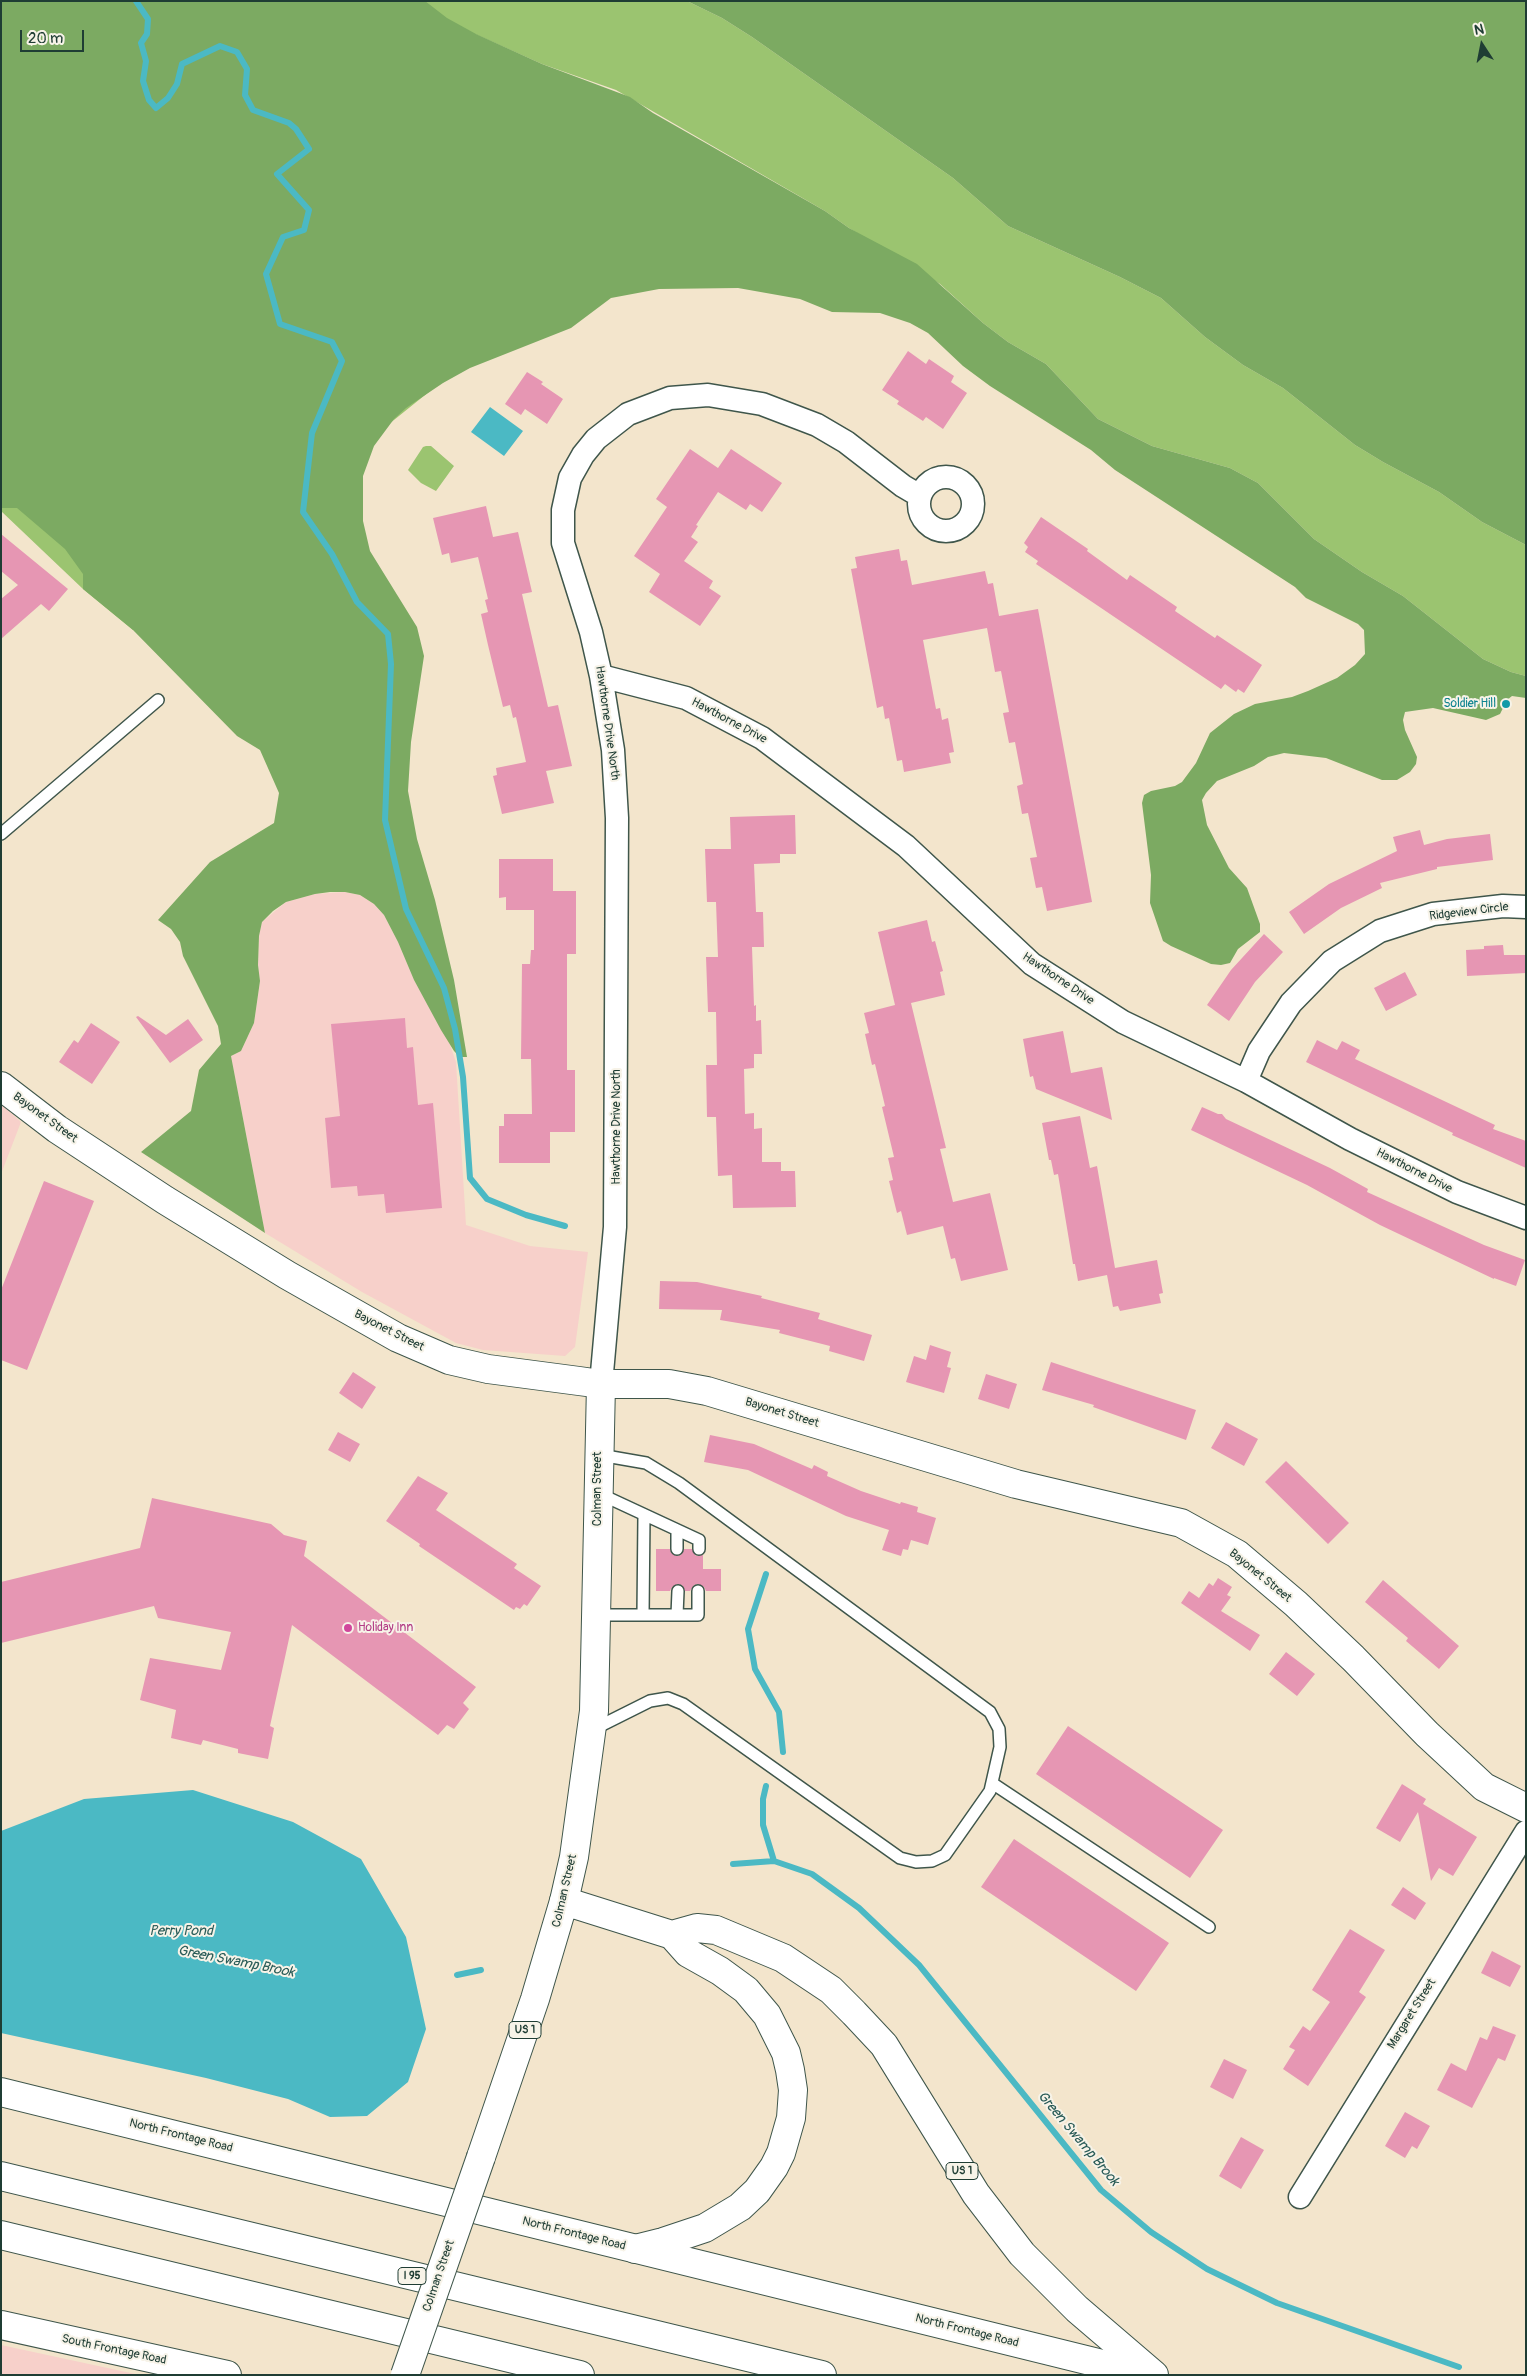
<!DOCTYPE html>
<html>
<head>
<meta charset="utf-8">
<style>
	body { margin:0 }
	#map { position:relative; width:1527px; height:2376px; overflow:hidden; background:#f3e5cc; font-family:Pangolin,sans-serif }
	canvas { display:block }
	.frame { position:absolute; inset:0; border:2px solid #1f3d34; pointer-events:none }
	.north { position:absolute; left:1457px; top:20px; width:50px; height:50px; -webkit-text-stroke:4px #f7f3e8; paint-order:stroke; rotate:349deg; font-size:14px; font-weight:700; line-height:20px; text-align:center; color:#1f3d34 }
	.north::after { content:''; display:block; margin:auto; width:18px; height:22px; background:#1f3d34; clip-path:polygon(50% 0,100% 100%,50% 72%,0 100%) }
	.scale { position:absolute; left:20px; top:30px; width:64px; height:22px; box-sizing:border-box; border:2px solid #1f3d34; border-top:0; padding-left:6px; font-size:15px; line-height:18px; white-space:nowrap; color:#1f3d34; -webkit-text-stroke:4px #f7f3e8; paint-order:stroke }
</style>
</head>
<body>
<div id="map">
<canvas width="1527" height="2376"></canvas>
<div class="frame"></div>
<div class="north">N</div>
<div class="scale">20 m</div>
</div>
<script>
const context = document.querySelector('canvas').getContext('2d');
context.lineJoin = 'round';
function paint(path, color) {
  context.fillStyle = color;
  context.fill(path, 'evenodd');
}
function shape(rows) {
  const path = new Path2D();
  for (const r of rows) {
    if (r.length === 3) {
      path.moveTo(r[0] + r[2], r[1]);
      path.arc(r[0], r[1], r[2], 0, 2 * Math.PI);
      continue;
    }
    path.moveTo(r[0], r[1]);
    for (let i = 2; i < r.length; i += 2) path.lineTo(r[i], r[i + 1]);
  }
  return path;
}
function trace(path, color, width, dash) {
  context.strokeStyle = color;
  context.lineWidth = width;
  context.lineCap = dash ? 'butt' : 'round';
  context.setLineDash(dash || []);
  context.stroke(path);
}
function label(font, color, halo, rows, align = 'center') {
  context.font = font + ' Pangolin,sans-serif';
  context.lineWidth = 4;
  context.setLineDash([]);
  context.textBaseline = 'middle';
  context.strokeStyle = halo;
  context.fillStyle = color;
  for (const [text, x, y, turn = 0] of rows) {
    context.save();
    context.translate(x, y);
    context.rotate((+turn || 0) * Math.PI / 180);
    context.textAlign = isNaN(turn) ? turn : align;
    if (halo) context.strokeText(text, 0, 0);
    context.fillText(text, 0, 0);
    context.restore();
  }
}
paint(shape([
	[345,892,360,895,374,904,384,915,398,942,414,980,449,1042,456,1062,466,1225,530,1246,588,1252,575,1347,565,1356,483,1350,456,1343,362,1292,265,1233,231,1056,241,1051,254,1023,260,981,258,965,259,936,262,922,286,902,315,894],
	[1,1104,21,1122,1,1174],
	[1,2345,140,2375,1,2375]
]), '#f7d0ca');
paint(shape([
	[1,1,687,1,722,18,752,37,953,178,1008,226,1120,277,1161,298,1205,337,1243,365,1283,388,1355,445,1383,462,1439,492,1482,522,1526,545,1526,676,1511,672,1483,659,1403,596,1362,572,1314,539,1258,483,1230,468,1152,446,1098,419,1046,364,1008,342,983,323,940,284,849,228,825,211,616,90,542,64,475,34,686,185,133,630,83,589,1,511],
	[426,446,431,446,454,466,436,491,421,483,408,470,423,447]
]), '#9bc470');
paint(shape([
	[1,1,425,1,447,18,476,34,542,64,630,97,653,113,825,211,849,228,917,264,983,323,1008,342,1046,364,1098,419,1152,446,1230,468,1258,483,1314,539,1362,572,1403,596,1483,659,1511,672,1526,676,1526,698,1512,696,1507,700,1500,714,1486,720,1433,708,1405,712,1403,720,1405,730,1417,757,1416,764,1410,772,1397,780,1382,780,1326,758,1284,753,1268,757,1254,766,1217,781,1206,793,1202,800,1207,825,1229,868,1247,888,1260,924,1260,932,1238,949,1230,963,1221,965,1211,964,1171,946,1163,941,1150,903,1151,875,1142,803,1144,795,1151,791,1175,786,1182,782,1196,763,1210,733,1234,714,1255,704,1292,697,1308,691,1337,678,1355,665,1365,654,1364,630,1358,624,1306,598,1295,587,1115,470,1091,450,990,386,963,366,928,333,910,323,880,313,832,312,800,299,738,288,659,289,611,298,571,328,470,368,443,383,406,408,394,419,374,446,363,476,363,521,370,551,417,627,424,656,411,742,408,791,417,839,435,900,454,980,467,1057,460,1057,454,1051,441,1030,414,980,398,942,384,915,374,904,360,895,345,892,330,892,315,894,286,902,273,911,262,922,259,936,258,965,260,981,254,1023,241,1051,231,1056,265,1233,141,1152,191,1111,199,1070,221,1044,218,1026,183,956,180,942,171,929,158,920,210,862,274,823,279,793,260,750,237,736,133,630,83,589,83,574,65,549,17,508,1,508],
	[687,1,1526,1,1526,545,1482,522,1439,492,1383,462,1355,445,1283,388,1243,365,1205,337,1161,298,1120,277,1008,226,953,178,752,37,722,18]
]), '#7caa62');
paint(shape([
	[490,407,523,431,504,456,471,432],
	[193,1790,293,1822,361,1859,406,1937,426,2029,408,2082,367,2116,330,2117,288,2099,206,2078,1,2033,1,1831,84,1799]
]), '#4bb9c4');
trace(shape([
	[136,1,148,19,147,34,141,43,146,61,143,81,149,100,156,108,168,98,177,84,182,64,220,46,237,52,247,69,245,95,253,110,289,123,296,129,309,149,277,174,309,210,304,230,283,237,266,274,280,324,332,342,342,361,312,433,303,512,332,554,357,602,388,634,391,664,385,820,406,909,444,988,455,1029,463,1077,470,1178,487,1199,526,1215,565,1226],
	[766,1574,748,1629,755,1669,779,1712,783,1752],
	[766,1786,763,1799,763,1825,774,1861],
	[733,1864,774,1861,812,1874,859,1908,919,1965,1101,2190,1151,2232,1207,2269,1277,2303,1459,2367],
	[457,1975,481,1970]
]), '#4bb9c4', 6);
paint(shape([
	[908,351,926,364,929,359,954,376,951,382,967,393,943,429,926,417,923,421,897,404,899,401,882,390],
	[527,372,543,382,541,384,563,399,547,424,525,409,521,415,505,404],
	[690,449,718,468,731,449,782,483,762,512,750,504,746,510,718,492,696,525,698,526,691,537,698,542,684,561,713,581,709,588,721,596,700,626,649,592,660,574,634,556,667,507,656,499],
	[486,506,493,537,518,532,532,592,522,594,548,707,558,705,572,766,546,771,554,803,502,814,493,776,497,775,496,768,526,762,516,717,513,718,510,705,503,707,488,645,481,614,488,612,485,600,488,599,478,557,451,563,449,553,442,555,433,518],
	[1041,517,1088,549,1087,551,1127,580,1130,575,1177,607,1175,611,1215,638,1217,635,1262,665,1244,693,1238,689,1236,692,1225,684,1221,689,1036,564,1038,561,1025,552,1028,547,1024,543],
	[1,534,68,589,49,611,41,604,1,639,1,599,18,585,1,571],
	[899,549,901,561,907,560,912,585,985,571,988,584,993,583,999,616,1038,609,1092,902,1047,911,1042,887,1036,888,1030,858,1037,857,1028,813,1022,814,1017,786,1023,784,1015,742,1009,743,1003,713,1009,712,1001,671,995,672,987,628,923,640,936,709,940,708,942,720,948,718,954,752,949,753,951,763,904,772,902,760,897,761,889,718,885,719,883,706,877,708,851,569,857,568,855,557],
	[795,815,796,854,780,854,780,863,754,864,756,912,763,912,764,947,752,947,754,1006,756,1005,756,1021,761,1020,762,1054,754,1054,754,1068,744,1069,745,1114,754,1113,754,1129,762,1128,762,1162,781,1162,781,1171,795,1171,796,1207,733,1208,732,1175,718,1176,716,1117,707,1117,706,1065,717,1065,716,1012,708,1012,706,957,718,957,716,902,707,902,705,849,731,849,730,817],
	[1420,830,1424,845,1447,839,1490,834,1493,860,1437,867,1437,869,1380,883,1382,888,1341,908,1304,934,1289,912,1329,884,1397,851,1393,837],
	[499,859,553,859,553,891,576,891,576,954,567,954,567,1070,575,1070,575,1132,550,1132,550,1163,499,1163,499,1126,504,1126,504,1114,532,1114,531,1059,521,1059,522,964,530,964,531,950,534,950,534,910,506,910,506,897,499,898],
	[927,920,932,942,935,941,943,971,940,972,945,995,911,1003,946,1148,940,1149,953,1202,990,1193,1008,1270,961,1281,955,1258,951,1259,943,1226,907,1235,901,1211,897,1213,889,1181,893,1180,888,1158,894,1157,882,1107,885,1106,875,1064,872,1065,865,1034,869,1033,864,1013,895,1005,878,932],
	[1264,934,1283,952,1255,982,1229,1021,1207,1005,1231,970],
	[1503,945,1504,955,1526,955,1526,973,1467,976,1466,950,1484,949,1484,946],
	[1405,972,1417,995,1386,1011,1374,988],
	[138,1016,166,1035,188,1019,203,1040,170,1063,136,1017],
	[405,1018,407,1048,413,1047,418,1105,433,1103,442,1208,386,1213,384,1194,358,1196,357,1186,331,1188,325,1118,340,1116,331,1024],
	[91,1023,120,1042,92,1084,59,1062,74,1040,78,1043],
	[1063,1031,1071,1073,1102,1067,1112,1120,1036,1089,1033,1076,1030,1077,1023,1039],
	[1317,1040,1337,1050,1342,1041,1360,1050,1355,1059,1495,1125,1493,1129,1526,1141,1526,1168,1452,1135,1453,1133,1306,1062],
	[1202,1107,1218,1114,1222,1114,1226,1119,1330,1168,1368,1189,1367,1192,1484,1245,1525,1260,1516,1286,1494,1278,1494,1279,1380,1225,1307,1185,1191,1130],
	[1080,1116,1090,1168,1097,1166,1115,1268,1157,1260,1163,1293,1159,1294,1161,1303,1120,1311,1118,1306,1113,1307,1107,1275,1078,1281,1075,1264,1073,1264,1058,1174,1054,1175,1051,1160,1049,1160,1042,1123],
	[44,1181,94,1201,27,1370,1,1360,1,1290],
	[660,1281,697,1282,762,1296,761,1298,820,1313,818,1319,872,1335,864,1361,829,1351,830,1346,779,1333,780,1330,720,1320,722,1310,659,1309],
	[930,1345,951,1352,947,1367,951,1368,944,1393,906,1382,914,1356,926,1360],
	[1051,1362,1196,1410,1186,1440,1093,1407,1094,1405,1042,1390],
	[353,1372,376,1387,362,1409,339,1393],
	[986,1374,1017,1384,1009,1409,978,1399],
	[1226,1422,1258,1439,1244,1466,1211,1448],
	[338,1432,360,1444,350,1462,328,1450],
	[710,1435,754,1444,812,1469,814,1465,828,1472,827,1476,861,1491,900,1504,901,1502,918,1507,917,1512,936,1518,928,1545,911,1540,908,1550,903,1549,901,1556,882,1550,889,1530,846,1516,748,1470,704,1462],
	[1286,1461,1349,1523,1328,1544,1265,1482],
	[418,1476,448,1493,436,1510,517,1564,514,1568,541,1586,527,1606,524,1604,520,1609,516,1607,514,1610,419,1546,420,1544,386,1521],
	[152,1498,271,1524,284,1535,307,1541,304,1556,476,1687,463,1703,469,1709,454,1729,447,1725,438,1735,292,1625,270,1726,274,1728,268,1759,238,1753,238,1749,203,1740,201,1745,171,1738,176,1710,140,1700,150,1658,221,1670,231,1632,158,1618,154,1606,1,1643,1,1582,140,1548],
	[656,1549,670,1549,671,1553,677,1556,681,1555,684,1549,692,1549,696,1556,703,1555,703,1569,721,1569,721,1591,706,1591,704,1587,698,1584,694,1585,690,1591,685,1591,682,1585,678,1584,672,1587,670,1591,656,1591],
	[1218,1578,1232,1587,1227,1595,1231,1597,1221,1611,1260,1635,1250,1651,1181,1603,1189,1591,1199,1598,1209,1583,1213,1586],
	[1383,1580,1459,1646,1439,1669,1406,1641,1408,1638,1365,1602],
	[1286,1652,1315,1674,1297,1696,1269,1674],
	[1068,1726,1223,1830,1190,1878,1036,1774],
	[1402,1784,1426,1799,1423,1804,1477,1837,1453,1876,1439,1868,1431,1881,1418,1812,1400,1842,1376,1828],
	[1014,1839,1169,1943,1136,1991,981,1887],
	[1403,1887,1426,1903,1415,1920,1391,1905],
	[1350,1929,1385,1950,1359,1992,1366,1997,1308,2086,1283,2069,1295,2050,1289,2047,1303,2026,1310,2031,1330,2002,1312,1990],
	[1492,1951,1521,1966,1510,1987,1481,1973],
	[1493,2026,1516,2035,1505,2061,1498,2058,1472,2108,1437,2090,1451,2063,1466,2071,1480,2037,1487,2040],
	[1224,2059,1247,2070,1233,2099,1210,2087],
	[1405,2112,1430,2126,1417,2149,1412,2146,1405,2158,1385,2146],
	[1241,2137,1264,2150,1241,2189,1219,2176]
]), '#e696b3');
const service = shape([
	[1,834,158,700],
	[600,1494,699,1540,699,1549],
	[677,1549,677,1530],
	[597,1615,698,1615,698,1591],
	[643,1615,644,1515],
	[677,1615,678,1591],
	[592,1730,650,1701,668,1698,683,1704,900,1858,916,1862,932,1861,945,1855,990,1791,1000,1747,999,1729,990,1712,679,1483,646,1463,600,1455],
	[992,1783,1209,1927]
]);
const minor = shape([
	[946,504,27],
	[601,676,686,698,762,738,906,846,1032,964,1123,1022,1246,1081,1350,1139,1457,1192,1526,1218],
	[1246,1081,1259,1051,1291,1003,1332,961,1380,931,1433,914,1503,906,1526,907],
	[601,1384,615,1227,617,818,613,750,601,676,591,632,563,543,563,510,570,478,583,455,596,439,628,414,670,398,708,395,762,404,817,425,846,442,903,486,920,496],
	[1300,2197,1526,1832]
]);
const tertiary = shape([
	[1,1086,57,1129,165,1200,287,1275,398,1338,449,1360,488,1369,579,1381,601,1384,669,1384,707,1391,1016,1484,1181,1523,1237,1554,1296,1604,1353,1658,1427,1734,1484,1787,1526,1808],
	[564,1901,574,1857,594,1711,601,1384]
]);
const secondary = shape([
	[1,2092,1147,2375],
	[1,2325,227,2375]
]);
const primary = shape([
	[672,1935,697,1928,716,1930,783,1958,831,1990,854,2013,884,2045,976,2194,1022,2254,1077,2309,1154,2375],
	[481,2157,535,1999,564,1901,672,1935,688,1953,720,1971,746,1990,767,2015,786,2053,790,2070,793,2090,791,2118,781,2153,774,2167,757,2191,740,2207,705,2228,663,2242,635,2249]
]);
const motorway = shape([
	[1,2176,822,2375],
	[1,2235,580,2375]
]);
trace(service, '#3f564b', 14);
trace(minor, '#3f564b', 25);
trace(tertiary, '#3f564b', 30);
trace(secondary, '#3f564b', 30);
trace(primary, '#3f564b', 30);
trace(motorway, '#3f564b', 30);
trace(service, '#fff', 11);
trace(minor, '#fff', 22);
trace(tertiary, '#fff', 28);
trace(secondary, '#fff', 28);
trace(primary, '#fff', 28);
trace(motorway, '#fff', 28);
const primaryBridge = shape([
	[405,2375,481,2157]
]);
trace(primaryBridge, '#3f564b', 30, []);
trace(primaryBridge, '#fff', 28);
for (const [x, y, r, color] of [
	[1506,704,5,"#0f9aa8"],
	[348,1628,5,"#d1479c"]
]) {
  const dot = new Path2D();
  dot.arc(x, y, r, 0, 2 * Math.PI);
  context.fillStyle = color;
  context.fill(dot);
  trace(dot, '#f7f3e8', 2);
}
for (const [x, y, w] of [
	[525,2030,32],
	[962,2171,32],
	[412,2276,28]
]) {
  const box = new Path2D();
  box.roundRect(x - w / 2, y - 8.5, w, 17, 4);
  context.fillStyle = '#f7f3e8';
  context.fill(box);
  trace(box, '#1f3d34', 1);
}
label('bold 11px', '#1f3d34', null, [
	["US 1",525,2030],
	["US 1",962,2171],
	["I 95",412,2276]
]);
label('12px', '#0d838f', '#f7f3e8', [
	["Soldier Hill",1496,704]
], 'right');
label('12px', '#1f3d34', '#f7f3e8', [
	["Hawthorne Drive",729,721,28],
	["Hawthorne Drive North",607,723,82],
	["Ridgeview Circle",1469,912,-7],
	["Hawthorne Drive",1058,979,34],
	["Bayonet Street",45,1118,36],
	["Hawthorne Drive North",617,1127,-90],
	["Hawthorne Drive",1414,1171,27],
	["Bayonet Street",389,1331,27],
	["Bayonet Street",782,1413,17],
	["Colman Street",598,1489,-90],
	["Bayonet Street",1260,1576,39],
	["Colman Street",565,1891,-77],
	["Margaret Street",1412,2014,-58],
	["North Frontage Road",181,2136,14],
	["North Frontage Road",574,2234,14],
	["Colman Street",439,2276,-71],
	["North Frontage Road",967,2331,14],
	["South Frontage Road",114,2350,12]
]);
label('12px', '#b23c85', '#f7f3e8', [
	["Holiday Inn",358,1628]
], 'left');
label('italic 14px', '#2a5c58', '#f7f3e8', [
	["Perry Pond",181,1931],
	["Green Swamp Brook",236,1962,11],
	["Green Swamp Brook",1078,2139,50]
]);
</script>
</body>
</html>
